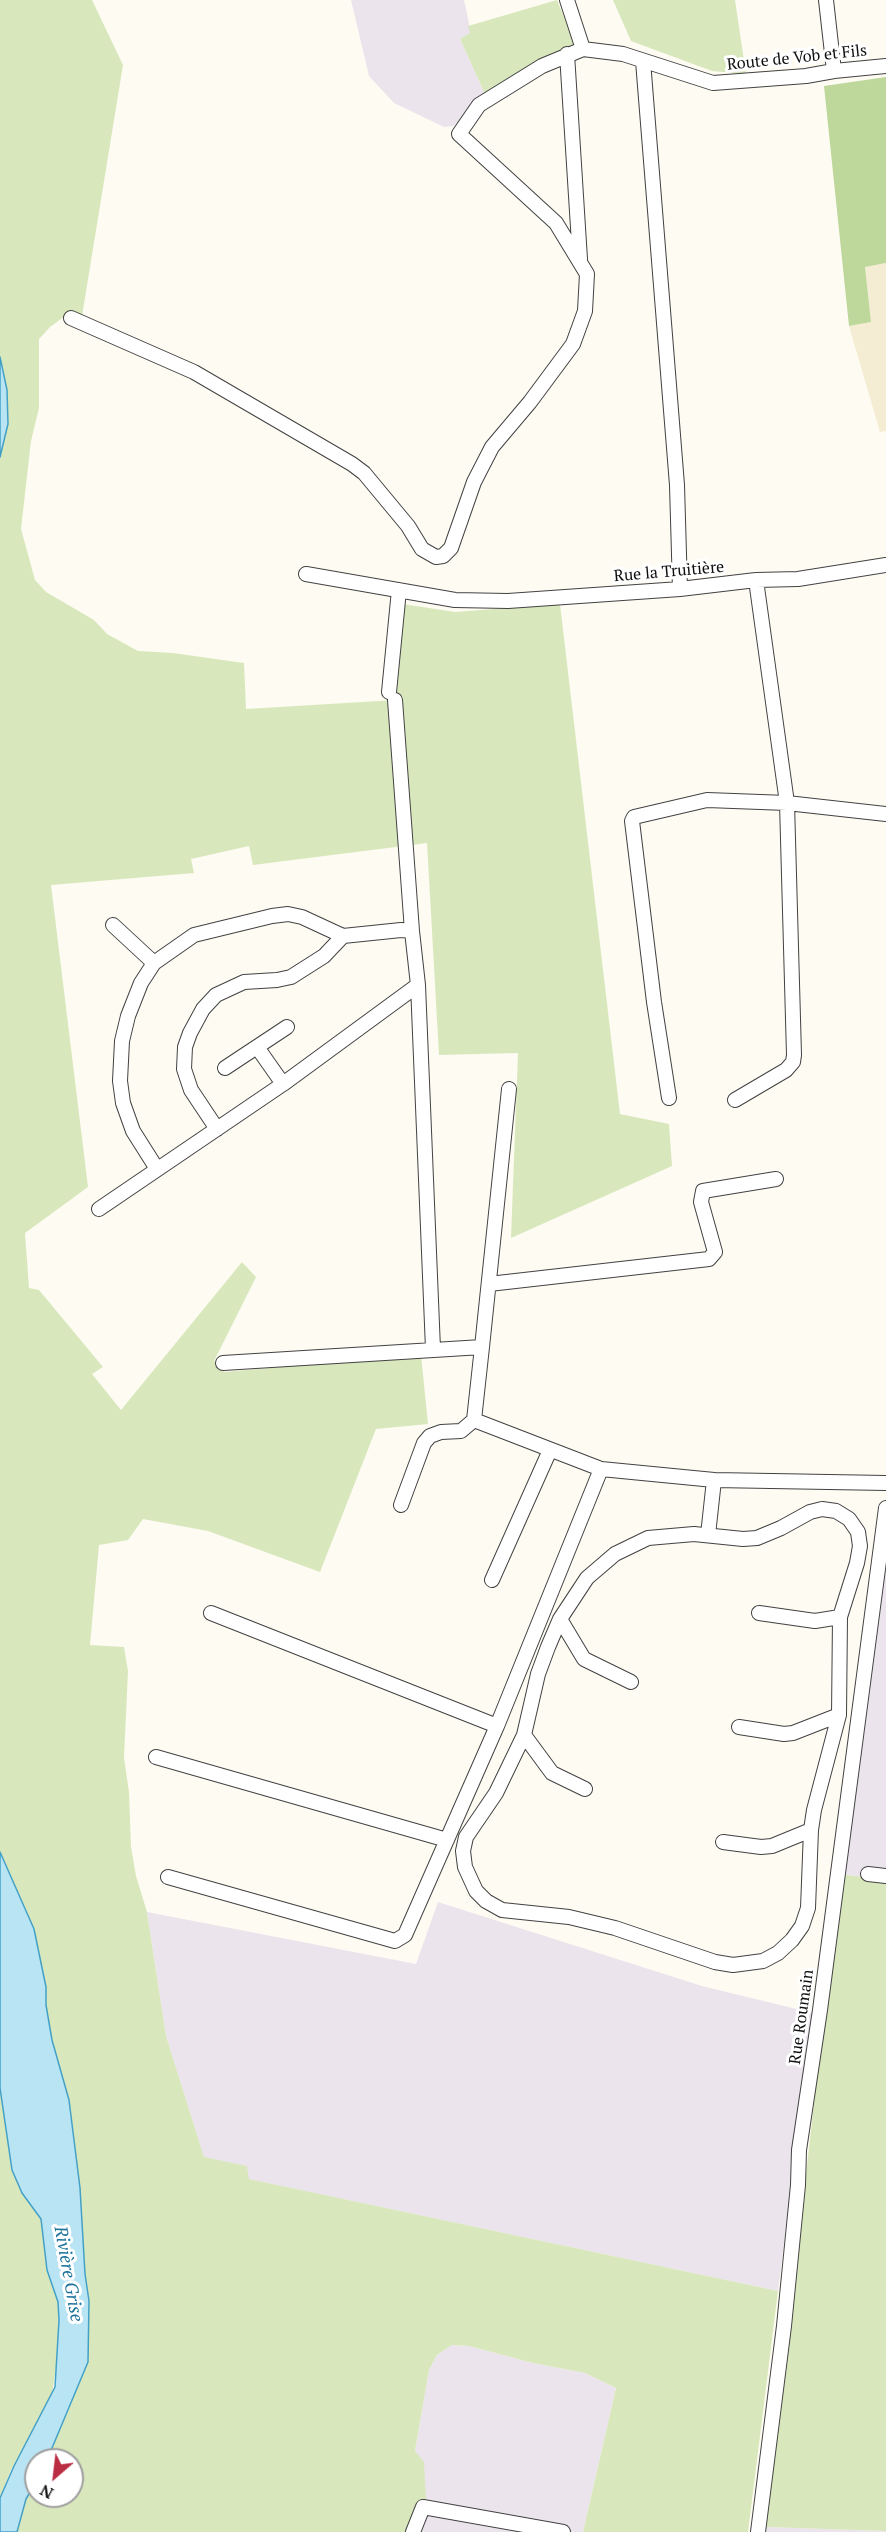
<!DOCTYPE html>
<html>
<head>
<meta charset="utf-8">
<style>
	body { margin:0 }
	#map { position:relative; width:886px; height:2532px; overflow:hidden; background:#fefbf2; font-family:"PT Serif",serif }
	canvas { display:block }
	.north { position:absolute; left:24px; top:2448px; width:60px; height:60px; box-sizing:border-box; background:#fff; border:2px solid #9f9f9f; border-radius:50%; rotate:208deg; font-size:16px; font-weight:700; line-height:24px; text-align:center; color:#0f0f0f }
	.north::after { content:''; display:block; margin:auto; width:21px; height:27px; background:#ba2d43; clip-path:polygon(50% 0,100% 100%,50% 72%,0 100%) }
</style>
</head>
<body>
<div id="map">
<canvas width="886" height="2532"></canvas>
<div class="north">N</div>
</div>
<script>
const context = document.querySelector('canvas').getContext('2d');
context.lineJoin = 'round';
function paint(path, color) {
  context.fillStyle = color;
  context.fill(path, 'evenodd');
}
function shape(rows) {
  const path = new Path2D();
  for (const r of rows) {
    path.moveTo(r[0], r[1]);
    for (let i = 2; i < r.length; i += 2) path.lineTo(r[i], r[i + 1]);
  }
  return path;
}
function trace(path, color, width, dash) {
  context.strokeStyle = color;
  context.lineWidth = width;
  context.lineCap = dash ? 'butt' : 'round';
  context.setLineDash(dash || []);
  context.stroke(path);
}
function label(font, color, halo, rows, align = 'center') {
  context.font = font + ' "PT Serif",serif';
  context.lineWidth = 6;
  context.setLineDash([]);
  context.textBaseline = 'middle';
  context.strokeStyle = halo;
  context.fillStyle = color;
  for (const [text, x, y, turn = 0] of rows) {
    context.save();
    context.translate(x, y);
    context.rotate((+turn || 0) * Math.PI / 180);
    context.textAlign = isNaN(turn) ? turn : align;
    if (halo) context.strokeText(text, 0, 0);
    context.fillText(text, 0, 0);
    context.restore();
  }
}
paint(shape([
	[351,0,464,0,471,33,460,39,485,94,454,126,444,127,394,103,369,76],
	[886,1542,886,1880,840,1874],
	[438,1902,702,1986,813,2013,778,2291,248,2179,247,2166,204,2158,166,2036,147,1912,416,1964],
	[452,2345,469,2346,533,2363,585,2373,616,2388,583,2532,417,2532,415,2451,429,2370,437,2355],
	[766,2527,886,2531,886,2532,765,2532]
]), '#ebe4ed');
paint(shape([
	[886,263,886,431,880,432,849,326,871,322,865,267]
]), '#f4edd3');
paint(shape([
	[0,0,92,0,123,65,82,316,72,311,50,327,39,339,39,408,31,441,21,529,35,580,46,592,94,620,107,634,138,651,173,653,244,663,246,709,395,700,403,604,455,612,560,604,620,1114,669,1124,672,1166,511,1238,518,1053,439,1055,427,843,253,865,249,846,191,859,194,873,51,885,88,1187,25,1233,29,1288,39,1290,103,1367,92,1374,121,1410,242,1262,256,1277,214,1361,224,1372,421,1355,428,1424,376,1429,320,1572,208,1531,143,1519,128,1540,99,1545,90,1645,124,1647,128,1671,124,1758,129,1792,131,1847,136,1876,147,1912,166,2036,204,2157,247,2166,249,2179,778,2291,748,2532,583,2532,616,2388,585,2373,533,2363,469,2346,452,2345,437,2355,429,2370,415,2451,424,2462,426,2500,417,2532,17,2532,26,2499,36,2482,36,2496,72,2496,72,2460,47,2460,72,2402,88,2354,89,2301,85,2274,69,2100,52,2040,46,2005,46,1987,28,1914,0,1852,0,457,8,424,7,390,0,357],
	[557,0,575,44,485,94,460,39,470,33,468,26],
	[613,0,735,0,746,74,712,71,631,41],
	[840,1874,886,1880,886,2531,766,2527],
	[0,2088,12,2170,22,2193,41,2219,47,2270,58,2302,59,2345,52,2395,11,2470,0,2497]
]), '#d8e8bc');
paint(shape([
	[886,77,886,263,865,267,871,322,849,326,824,86]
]), '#bed89c');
const water = shape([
	[0,357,7,390,8,424,0,457,0,357],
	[0,1852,34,1929,46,1987,46,2005,52,2040,69,2100,80,2188,85,2274,89,2301,88,2362,47,2460,36,2460,36,2482,26,2499,17,2532,0,2532,0,2498,14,2466,55,2387,59,2320,58,2302,47,2270,41,2219,22,2193,12,2170,0,2088,0,1852]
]);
paint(water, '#b9e4f4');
trace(water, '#43a1c7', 1.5);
const minor = shape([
	[567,0,583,49],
	[826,0,834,71],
	[567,54,580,259],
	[643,61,677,485,680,589],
	[71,318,194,372,352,464,364,473,408,526,422,549,436,557,443,556,451,548,474,482,492,447,530,402,573,344,585,311,587,274,556,223,459,134,479,105,542,66,583,49,623,54,713,83,806,76,834,71,886,66],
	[306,574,455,600,508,601,680,589,756,580,798,579,886,565],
	[389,692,399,590],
	[395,700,412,931],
	[113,925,154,963],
	[257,1047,283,1084],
	[225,1068,287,1027],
	[669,1098,654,1002,632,821,634,817,707,800,787,803,886,814],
	[735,1100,786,1070,793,1062,794,1055,787,803,756,580],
	[217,1129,191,1090,184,1069,185,1047,190,1033,203,1009,216,995,244,982,277,980,291,977,324,956,343,936],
	[157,1169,133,1131,123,1103,120,1081,122,1041,128,1016,141,983,154,963,194,935,272,916,288,914,302,917,343,936,401,930,412,931,418,985,433,1349],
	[99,1209,283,1084,418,985],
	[489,1284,709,1259,715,1252,701,1202,703,1191,776,1179],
	[482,1347,509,1089],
	[223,1363,482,1347,474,1420,601,1469,714,1480,886,1483],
	[401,1505,424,1443,430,1436,441,1432,461,1431,474,1420],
	[822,1509,836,1511,849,1519,858,1532,860,1546,857,1563,840,1617,839,1715,814,1810,811,1830,808,1908,802,1926,792,1940,778,1953,763,1961,733,1965,715,1962,615,1928,569,1917,502,1910,486,1901,476,1891,465,1867,463,1851,466,1837,496,1793,524,1735,538,1674,548,1647,560,1619,587,1578,615,1554,648,1538,694,1534,743,1539,757,1538,781,1528,810,1512,822,1509],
	[708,1535,714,1480],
	[492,1580,550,1450],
	[211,1613,497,1726],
	[759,1613,815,1621,840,1617],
	[560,1619,584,1659,631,1682],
	[739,1727,784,1734,793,1733,839,1715],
	[524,1735,552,1773,585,1789],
	[156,1757,447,1840],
	[723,1842,761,1847,772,1846,811,1830],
	[868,1874,886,1876],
	[168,1877,395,1941,405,1935,497,1726,601,1469],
	[413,2532,423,2507,563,2532],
	[758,2532,784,2326,798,2185,799,2150,820,2010,886,1508]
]);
trace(minor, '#424242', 16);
trace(minor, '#fff', 14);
label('16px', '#0f0f0f', '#fff', [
	["Route de Vob et Fils",797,58,-6],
	["Rue la Truitière",669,572,-5],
	["Rue Roumain",802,2017,-82]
]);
label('italic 18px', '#1d739c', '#fff', [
	["Rivière Grise",68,2274,80]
]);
</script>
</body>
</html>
